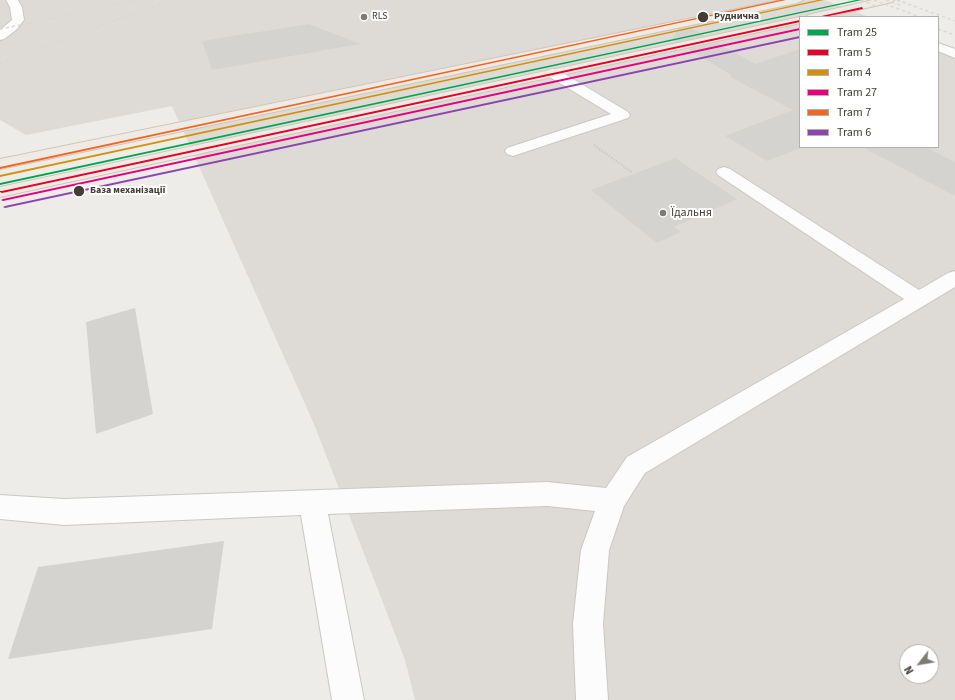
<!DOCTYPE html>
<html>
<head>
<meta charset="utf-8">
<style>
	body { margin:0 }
	#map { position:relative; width:955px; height:700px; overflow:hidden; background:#edece8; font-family:"Source Sans 3",sans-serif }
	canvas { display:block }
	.legend { position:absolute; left:799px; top:16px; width:140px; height:132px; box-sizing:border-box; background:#fff; border:1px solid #b3b1af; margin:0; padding:5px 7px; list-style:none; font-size:12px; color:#423d36 }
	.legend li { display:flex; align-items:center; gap:8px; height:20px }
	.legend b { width:20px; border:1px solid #b3b1af }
	.north { position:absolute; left:899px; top:644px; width:40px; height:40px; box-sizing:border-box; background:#fff; border:1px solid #b3b1af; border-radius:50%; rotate:239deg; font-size:11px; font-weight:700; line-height:16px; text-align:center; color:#423d36 }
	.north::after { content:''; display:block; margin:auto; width:14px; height:18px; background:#7e7a74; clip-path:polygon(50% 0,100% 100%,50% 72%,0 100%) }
</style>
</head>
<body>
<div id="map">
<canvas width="955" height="700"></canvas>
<ul class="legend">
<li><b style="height:5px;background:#00a651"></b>Tram 25</li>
<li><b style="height:5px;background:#e4002b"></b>Tram 5</li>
<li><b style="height:5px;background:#d3910b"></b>Tram 4</li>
<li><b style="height:5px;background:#e5007d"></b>Tram 27</li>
<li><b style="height:5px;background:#f26522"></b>Tram 7</li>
<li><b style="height:5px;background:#8e44ad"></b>Tram 6</li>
</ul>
<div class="north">N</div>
</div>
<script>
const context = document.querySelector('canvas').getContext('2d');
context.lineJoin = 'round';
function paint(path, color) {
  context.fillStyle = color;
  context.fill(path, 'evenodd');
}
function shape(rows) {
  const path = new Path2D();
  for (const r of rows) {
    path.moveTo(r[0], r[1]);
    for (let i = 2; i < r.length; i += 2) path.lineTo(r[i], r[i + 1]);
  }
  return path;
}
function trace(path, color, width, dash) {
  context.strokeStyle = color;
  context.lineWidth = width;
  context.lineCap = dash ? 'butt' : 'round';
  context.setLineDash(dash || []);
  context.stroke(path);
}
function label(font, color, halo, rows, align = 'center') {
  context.font = font + ' "Source Sans 3",sans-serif';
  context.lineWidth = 4;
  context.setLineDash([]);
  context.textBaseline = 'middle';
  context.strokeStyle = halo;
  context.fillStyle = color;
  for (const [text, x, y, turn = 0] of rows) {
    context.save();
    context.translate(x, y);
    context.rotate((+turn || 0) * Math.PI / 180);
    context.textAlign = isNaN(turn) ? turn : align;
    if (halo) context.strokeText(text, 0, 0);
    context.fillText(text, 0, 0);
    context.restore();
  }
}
paint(shape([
	[0,0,824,0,870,17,800,17,800,147,938,147,938,42,955,48,955,700,415,700,405,660,314,424,172,106,26,135,0,120],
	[907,652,931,652,931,676,907,676]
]), '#dedbd6');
paint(shape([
	[309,24,360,44,212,70,202,41],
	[689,27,705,36,676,42,672,40,678,29],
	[717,43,755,64,800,49,800,148,767,161,725,136,793,110,730,77,733,76,688,49],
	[862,147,925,147,955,162,955,196],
	[675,158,737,199,674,227,681,232,657,243,591,190],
	[135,308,153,414,96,434,86,322],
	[224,541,212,629,8,659,38,567]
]), '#d5d3cf');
const minor = shape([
	[6,0,18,0,22,7,24,20,16,30,4,39,0,40,0,30,12,20,10,7,6,0],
	[938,43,955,49,955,58,938,51,938,43],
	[553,69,558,70,628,112,630,115,628,118,519,154,513,156,507,154,505,151,507,148,611,114,548,76,546,73,548,70,553,69],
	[724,167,730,169,919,290,948,273,955,271,955,287,645,473,624,506,609,550,603,624,608,700,576,700,573,624,581,550,595,511,547,506,328,514,364,700,332,700,301,515,64,525,0,519,0,495,64,499,547,482,606,488,627,457,904,299,718,175,716,172,718,169,724,167]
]);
const major = shape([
	[781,0,803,0,797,3,0,169,0,159,781,0],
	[873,0,894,0,892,2,827,17,806,17,808,15,873,0],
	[800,17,800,23,0,197,0,187,800,17,802,17,800,17]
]);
trace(minor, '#cac8c4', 2);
trace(major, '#cec7b8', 2);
trace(shape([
	[594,145,633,173]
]), '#cccac6', 2, [1.5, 1.5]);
paint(minor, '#fcfcfc');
paint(major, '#efebe4');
trace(shape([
	[861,0,878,7],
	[874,0,920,17],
	[886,0,903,6],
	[897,0,955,21],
	[0,29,80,13,134,0],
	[938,29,955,35],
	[0,63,171,0]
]), '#d8d8d7', 1.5, [3, 3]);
paint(shape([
	[856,0,862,0,0,185,0,183,856,0]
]), '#00a651');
paint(shape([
	[862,7,863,9,824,17,817,17,862,7],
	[800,20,800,22,2,193,0,192,0,191,2,191,800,20]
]), '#e4002b');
paint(shape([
	[818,0,824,0,0,177,0,175,818,0]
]), '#d3910b');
paint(shape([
	[800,28,800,30,3,201,1,200,3,199,800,28]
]), '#e5007d');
paint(shape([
	[780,0,786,0,0,169,0,167,780,0]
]), '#f26522');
paint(shape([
	[800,36,800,38,5,208,3,207,5,206,800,36]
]), '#8e44ad');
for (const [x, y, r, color] of [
	[364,17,4,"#7e7a74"],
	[703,17,6,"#423d36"],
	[79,191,6,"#423d36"],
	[663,213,4,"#7e7a74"]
]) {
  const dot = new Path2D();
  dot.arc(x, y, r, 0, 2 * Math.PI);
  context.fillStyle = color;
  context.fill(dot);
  trace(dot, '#fff', 1.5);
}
label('10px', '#423d36', '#fff', [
	["RLS",372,17]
], 'left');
label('bold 10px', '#423d36', '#fff', [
	["Руднична",714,17],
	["База механізації",90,191]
], 'left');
label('12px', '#423d36', '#fff', [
	["Їдальня",671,213]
], 'left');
</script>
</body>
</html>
